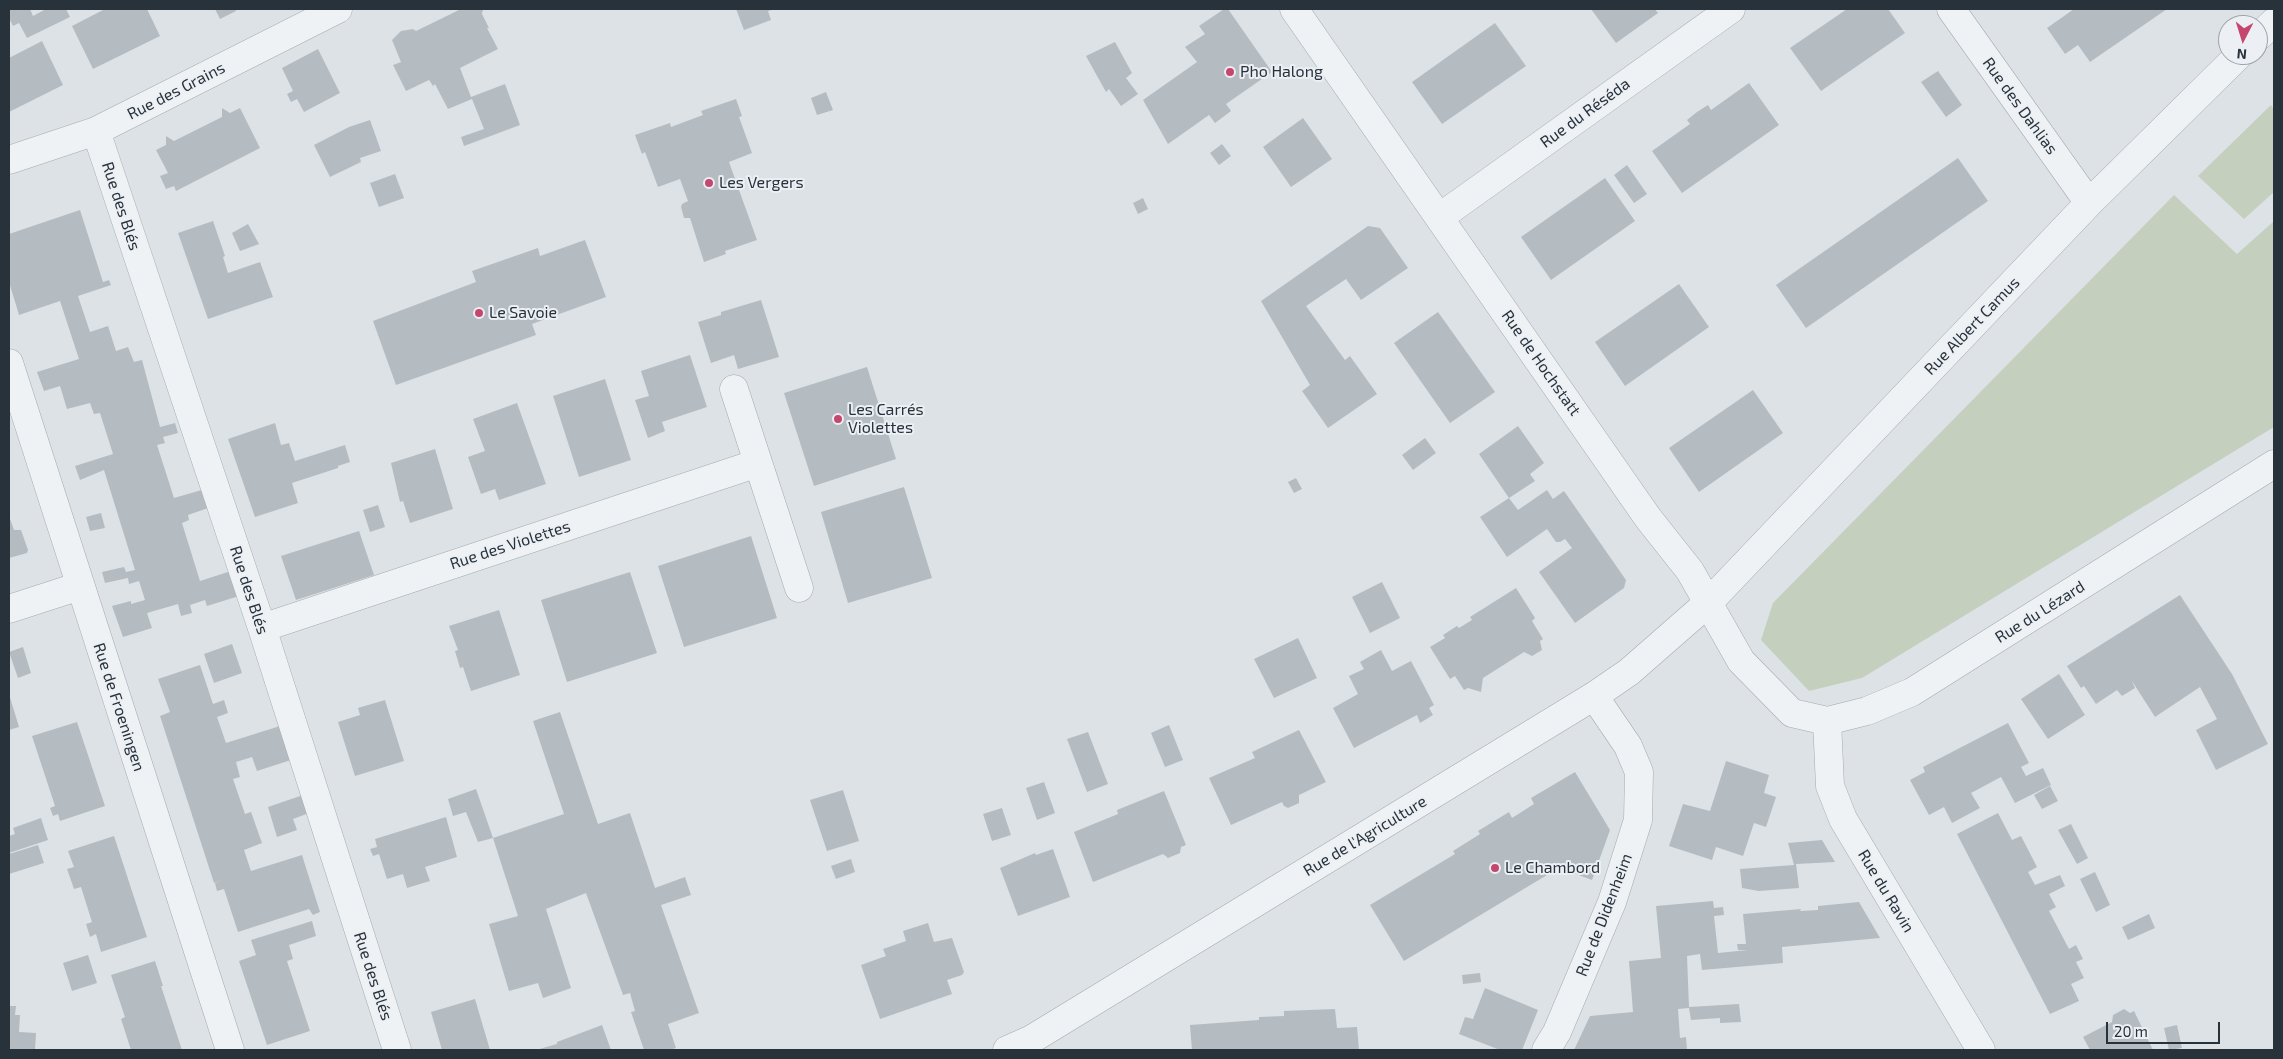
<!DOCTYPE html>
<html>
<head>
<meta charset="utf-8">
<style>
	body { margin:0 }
	#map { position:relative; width:2283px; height:1059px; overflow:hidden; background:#dde2e6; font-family:"Exo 2",sans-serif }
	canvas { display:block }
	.frame { position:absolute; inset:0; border:10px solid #27323b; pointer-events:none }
	.north { position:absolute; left:2218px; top:15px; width:50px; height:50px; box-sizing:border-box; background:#ecf0f4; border:1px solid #9da4aa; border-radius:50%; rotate:185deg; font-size:14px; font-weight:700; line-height:20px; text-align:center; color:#27323b }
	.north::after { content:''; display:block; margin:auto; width:18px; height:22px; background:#c6476e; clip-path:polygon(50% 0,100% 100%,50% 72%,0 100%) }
	.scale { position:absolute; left:2106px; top:1022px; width:114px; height:22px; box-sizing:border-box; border:2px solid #27323b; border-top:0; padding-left:6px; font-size:15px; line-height:18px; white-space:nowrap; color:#27323b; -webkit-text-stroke:4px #ecf0f4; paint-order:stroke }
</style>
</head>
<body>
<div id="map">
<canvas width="2283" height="1059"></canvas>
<div class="frame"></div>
<div class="north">N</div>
<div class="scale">20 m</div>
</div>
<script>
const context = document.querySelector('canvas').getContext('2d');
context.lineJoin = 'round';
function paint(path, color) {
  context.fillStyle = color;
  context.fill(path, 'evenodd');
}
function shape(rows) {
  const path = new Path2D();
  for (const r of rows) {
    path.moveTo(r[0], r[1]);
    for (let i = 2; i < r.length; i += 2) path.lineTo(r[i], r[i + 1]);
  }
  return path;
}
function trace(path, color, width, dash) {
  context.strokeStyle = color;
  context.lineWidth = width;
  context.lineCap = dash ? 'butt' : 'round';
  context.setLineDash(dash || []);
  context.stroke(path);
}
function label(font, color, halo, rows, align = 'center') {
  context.font = font + ' "Exo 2",sans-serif';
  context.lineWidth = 4;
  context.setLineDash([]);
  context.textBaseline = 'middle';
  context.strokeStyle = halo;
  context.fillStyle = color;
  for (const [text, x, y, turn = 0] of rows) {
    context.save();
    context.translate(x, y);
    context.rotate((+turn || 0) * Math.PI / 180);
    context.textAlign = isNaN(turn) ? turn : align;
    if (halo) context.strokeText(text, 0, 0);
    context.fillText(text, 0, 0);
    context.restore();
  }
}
paint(shape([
	[2271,105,2274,110,2274,192,2244,219,2198,176],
	[2174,195,2237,254,2274,221,2274,427,1862,678,1809,691,1761,640,1773,603]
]), '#c5cfbe');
paint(shape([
	[9,9,30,9,33,16,46,9,66,9,70,17,27,38,19,23,13,26,9,18],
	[105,9,147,9,160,36,93,69,72,26],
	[215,9,235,9,236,11,220,19],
	[461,9,483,9,482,14,489,28,487,28,498,49,460,68,471,97,505,84,520,125,464,146,461,137,484,129,472,99,448,109,437,88,435,84,433,86,429,80,406,91,393,65,401,62,392,40,401,31,413,29,416,31],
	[736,9,775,9,768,11,771,20,744,30],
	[1224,9,1228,9,1272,72,1226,104,1231,111,1215,123,1209,115,1168,144,1143,100,1197,62,1185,47,1205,34,1199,26],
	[1591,9,1655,9,1658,13,1616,43],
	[1847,9,1888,9,1905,33,1821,91,1790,48],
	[2074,9,2167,9,2090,62,2078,45,2065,54,2047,28],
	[1495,23,1526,66,1442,124,1412,82],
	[42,41,63,85,9,112,9,58],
	[1115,42,1132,73,1126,78,1138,94,1121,106,1109,89,1106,92,1086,56],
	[318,49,340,93,304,112,297,99,291,102,287,94,293,91,282,68],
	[1938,71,1962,105,1946,117,1921,82],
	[1749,83,1779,125,1682,193,1652,151,1690,124,1687,120,1697,112,1708,105,1711,110],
	[826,92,833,110,817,115,811,98],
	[736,99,742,116,739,117,752,153,729,162,757,240,725,251,726,254,704,262,690,218,684,218,681,207,682,204,688,201,680,179,658,187,645,152,642,154,635,135,670,123,671,127,703,115,701,111],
	[222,108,230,113,240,108,260,148,176,191,174,186,166,189,160,176,168,173,156,150,166,145,166,136,174,141,222,117],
	[1303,118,1332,159,1291,187,1263,147],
	[370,120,381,151,360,158,361,162,330,177,314,145,349,127],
	[1222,144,1231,156,1219,165,1210,153],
	[1958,158,1988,201,1806,328,1776,285],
	[1627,165,1647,194,1634,203,1614,175],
	[395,174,404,198,379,207,370,183],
	[1605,178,1635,221,1551,280,1521,237],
	[1143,198,1148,209,1138,214,1133,203],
	[80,210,103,282,109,280,111,285,78,296,90,332,108,326,116,351,128,347,134,362,142,360,160,427,175,423,178,433,163,437,165,443,157,445,174,498,205,489,211,507,188,515,189,520,182,523,200,581,231,571,239,596,207,606,205,600,190,605,192,613,181,616,178,604,147,613,152,628,123,637,112,606,131,601,131,604,145,600,139,581,129,584,128,578,105,583,102,572,124,567,126,572,135,570,104,470,80,480,75,466,113,454,100,413,94,414,90,403,67,409,60,386,44,391,37,372,79,359,60,301,19,315,9,282,9,234],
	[213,221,225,256,223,257,228,273,260,262,273,297,208,319,178,233],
	[248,224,259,244,240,251,232,233],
	[1368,226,1380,228,1408,268,1361,300,1346,279,1306,306,1345,360,1350,356,1377,394,1328,428,1302,391,1310,385,1261,301],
	[585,240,606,297,532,324,536,335,396,385,373,321,476,282,472,271,538,248,540,256],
	[1679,284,1709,327,1625,386,1595,342],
	[761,300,779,357,738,369,734,355,711,363,698,322,721,315,721,312],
	[1438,312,1495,392,1450,423,1394,343],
	[690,355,707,407,662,422,665,431,648,438,635,400,649,396,641,371],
	[867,367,896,459,814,486,784,393],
	[605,379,631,460,579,477,553,396],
	[1753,390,1783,433,1699,492,1669,448],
	[517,403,546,484,499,500,495,489,481,494,468,457,485,451,473,419],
	[275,423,281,445,289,443,295,461,345,445,350,462,338,466,338,468,292,483,298,503,255,517,228,439],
	[1518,426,1544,463,1530,474,1535,481,1509,498,1518,510,1547,490,1553,499,1564,491,1626,580,1624,588,1575,623,1539,572,1572,548,1565,539,1560,542,1556,542,1547,529,1507,557,1480,517,1509,498,1479,454],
	[1425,438,1436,453,1413,470,1402,455],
	[435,449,453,509,410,523,403,501,400,502,391,463],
	[1296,478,1302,489,1294,493,1288,482],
	[904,487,932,578,848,603,821,512],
	[378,505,385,527,370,532,363,510],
	[101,513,105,528,90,531,86,517],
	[9,516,14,530,21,530,28,550,27,553,9,558],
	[359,531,374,575,296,600,281,556],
	[751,536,777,618,684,647,658,566],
	[630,572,657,653,567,682,541,600],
	[1382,582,1400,618,1370,633,1352,597],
	[1516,588,1535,618,1532,621,1543,639,1540,641,1542,650,1532,656,1524,652,1483,678,1481,692,1468,688,1464,690,1455,676,1450,679,1430,647,1445,638,1443,635,1457,626,1459,628,1472,620,1470,617],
	[2180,595,2232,674,2268,744,2216,770,2196,730,2217,719,2200,687,2155,717,2132,681,2135,688,2122,696,2117,690,2096,704,2084,686,2081,688,2067,666],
	[499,610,520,675,471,691,463,667,460,668,455,651,458,650,449,626],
	[1298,638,1317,678,1274,698,1254,659],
	[232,644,242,673,214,683,204,654],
	[23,647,31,673,18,678,9,652],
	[1381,650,1392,671,1411,661,1434,705,1429,708,1433,715,1420,723,1417,715,1354,748,1333,708,1358,694,1349,676,1364,669,1360,662],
	[200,665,213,704,224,700,228,713,217,717,226,743,280,726,291,760,257,771,252,757,236,762,240,777,233,779,245,814,251,812,262,843,244,850,251,871,302,855,320,912,313,915,309,909,238,932,224,889,217,891,215,883,222,880,214,883,160,716,170,712,158,679],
	[2059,674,2085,715,2048,739,2021,699],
	[9,694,19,727,9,730],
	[385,700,404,761,355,776,338,722,360,715,358,708],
	[560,712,598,824,630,813,655,888,685,877,691,895,661,905,699,1013,668,1024,676,1048,669,1050,644,1050,631,1012,635,1011,630,993,623,995,586,893,546,909,571,988,543,998,538,983,509,991,489,924,518,916,493,838,478,842,466,812,453,816,448,799,476,789,493,838,564,814,533,721],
	[77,722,105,806,60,821,58,814,53,816,50,808,55,806,32,736],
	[2008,723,2029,763,2021,767,2026,776,2043,768,2051,785,2015,803,2001,777,1971,793,1980,808,1952,823,1944,807,1929,815,1910,780,1925,772,1923,767],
	[1169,725,1183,760,1165,767,1151,733],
	[1299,730,1326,782,1299,795,1299,803,1288,808,1284,806,1282,802,1231,825,1209,778,1255,758,1252,752],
	[1088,732,1108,784,1087,792,1067,739],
	[1726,761,1769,775,1764,793,1776,797,1766,827,1754,823,1743,856,1716,847,1712,860,1669,846,1683,804,1710,811],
	[1575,772,1610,830,1592,880,1565,870,1562,866,1404,961,1370,905,1455,854,1453,851,1480,834,1478,831,1509,812,1512,818,1534,804,1531,798],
	[1044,782,1055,813,1037,820,1026,788],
	[2050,786,2058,801,2042,809,2034,795],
	[843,790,859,841,827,851,810,800],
	[1164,791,1186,845,1181,847,1180,853,1168,858,1163,854,1093,882,1074,832,1118,814,1117,810],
	[303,795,309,813,293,819,297,830,277,837,268,807],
	[1002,808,1011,835,992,841,983,814],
	[1998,813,2012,840,2021,836,2037,867,2028,872,2035,885,2060,875,2065,886,2049,894,2056,907,2049,911,2069,949,2076,945,2083,959,2076,962,2084,978,2071,984,2079,1001,2050,1014,1957,834],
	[446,817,457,857,425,867,430,881,407,888,403,874,387,879,379,854,373,856,370,849,377,847,375,839],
	[41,818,48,840,9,853,9,836,15,834,13,828],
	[2071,824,2088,858,2077,864,2058,830],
	[114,836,147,937,101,952,96,934,90,937,86,924,92,922,81,887,74,889,67,869,74,867,68,851],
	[1822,840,1835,862,1796,864,1799,888,1759,891,1742,888,1740,869,1794,865,1788,843],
	[38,845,44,863,9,874,9,854],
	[1053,849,1070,897,1018,916,1000,868,1035,853,1036,855],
	[851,859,855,872,836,879,831,866],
	[2095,872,2110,905,2096,912,2080,879],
	[1713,901,1714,908,1723,907,1724,915,1714,916,1718,953,1748,950,1738,950,1737,944,1746,944,1743,914,1801,909,1800,911,1818,910,1818,906,1859,902,1880,938,1782,947,1783,963,1702,970,1700,954,1687,956,1689,1007,1739,1004,1741,1022,1720,1023,1720,1018,1691,1020,1689,1008,1678,1009,1680,1038,1686,1037,1687,1050,1574,1050,1590,1016,1633,1012,1629,961,1661,958,1656,906],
	[2149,914,2155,928,2128,940,2122,927],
	[312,921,316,936,289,945,293,959,287,961,310,1031,267,1045,239,961,256,955,251,940],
	[928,923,934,942,952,938,964,972,962,975,947,980,952,994,880,1019,861,965,886,956,883,949,906,941,903,931],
	[88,955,97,983,72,991,63,963],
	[155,961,163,986,161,986,182,1050,131,1050,121,1019,125,1017,111,975],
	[1480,973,1481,982,1463,984,1462,975],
	[1485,988,1538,1010,1522,1050,1500,1050,1459,1034,1465,1017,1473,1019],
	[475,999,490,1050,442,1050,431,1012],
	[9,1006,16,1006,15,1015,20,1015,19,1032,36,1033,35,1050,9,1050],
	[1335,1009,1337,1028,1357,1027,1359,1050,1192,1050,1190,1025,1259,1020,1259,1017,1284,1016,1284,1011],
	[2124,1009,2130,1013,2134,1011,2153,1050,2090,1050,2083,1037,2112,1022,2113,1015],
	[602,1025,611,1050,536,1050,557,1044,557,1042],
	[2177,1025,2182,1048,2169,1050,2164,1028]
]), '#b4bcc2');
const minor = shape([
	[1294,9,1648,518,1690,571,1741,661,1792,713,1827,721,1867,711,1912,692,2274,464],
	[1951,9,2089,203],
	[2258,37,2274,22],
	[96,131,262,628,397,1050],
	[9,160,96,131,338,9],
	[1440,217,1731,9],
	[9,363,230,1050],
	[734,389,799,588],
	[9,609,80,586],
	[262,628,758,463],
	[1827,721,1830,786,1843,819,1981,1050],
	[1007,1050,1032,1039,1594,696,1629,672,1709,602,2089,203,2239,55],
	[1546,1050,1557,1032,1612,902,1638,820,1639,772,1628,746,1594,696]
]);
trace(minor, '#a3aaaf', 29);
trace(minor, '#eff2f5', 28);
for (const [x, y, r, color] of [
	[1230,72,5,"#c6476e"],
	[709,183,5,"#c6476e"],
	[479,313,5,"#c6476e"],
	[838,419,5,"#c6476e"],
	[1495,868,5,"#c6476e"]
]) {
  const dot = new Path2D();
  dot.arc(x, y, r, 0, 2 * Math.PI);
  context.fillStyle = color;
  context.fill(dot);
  trace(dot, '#ecf0f4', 2);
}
label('16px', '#27323b', '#ecf0f4', [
	["Pho Halong",1240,72],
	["Les Vergers",719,183],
	["Le Savoie",489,313],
	["Les Carrés",848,410],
	["Violettes",848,428],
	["Le Chambord",1505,868]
], 'left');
label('16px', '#27323b', '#ecf0f4', [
	["Rue des Grains",176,91,-27],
	["Rue des Dahlias",2020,106,54],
	["Rue du Réséda",1585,113,-36],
	["Rue des Blés",121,206,72],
	["Rue Albert Camus",1972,326,-46],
	["Rue de Hochstatt",1541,363,55],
	["Rue des Violettes",510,545,-18],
	["Rue des Blés",249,590,72],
	["Rue du Lézard",2040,612,-32],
	["Rue de Froeningen",119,707,72],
	["Rue de l'Agriculture",1365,836,-31],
	["Rue du Ravin",1886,891,59],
	["Rue de Didenheim",1604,915,-69],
	["Rue des Blés",373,976,72]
]);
</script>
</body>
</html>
